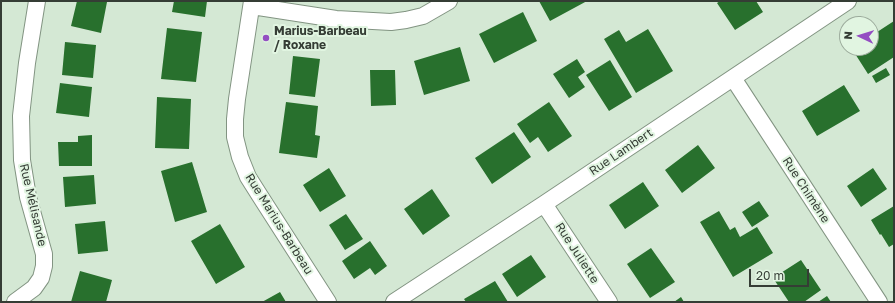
<!DOCTYPE html>
<html>
<head>
<meta charset="utf-8">
<style>
	body { margin:0 }
	#map { position:relative; width:895px; height:303px; overflow:hidden; background:#d4e8d4; font-family:"Golos Text",sans-serif }
	canvas { display:block }
	.frame { position:absolute; inset:0; border:2px solid #353d35; pointer-events:none }
	.north { position:absolute; left:839px; top:16px; width:40px; height:40px; box-sizing:border-box; background:#e1f5e1; border:1px solid #9cab9c; border-radius:50%; rotate:274deg; font-size:11px; font-weight:700; line-height:16px; text-align:center; color:#353d35 }
	.north::after { content:''; display:block; margin:auto; width:14px; height:18px; background:#944ec2; clip-path:polygon(50% 0,100% 100%,50% 72%,0 100%) }
	.scale { position:absolute; left:749px; top:269px; width:60px; height:18px; box-sizing:border-box; border:2px solid #353d35; border-top:0; padding-left:5px; font-size:12px; line-height:14px; white-space:nowrap; color:#353d35; -webkit-text-stroke:3px #e1f5e1; paint-order:stroke }
</style>
</head>
<body>
<div id="map">
<canvas width="895" height="303"></canvas>
<div class="frame"></div>
<div class="north">N</div>
<div class="scale">20 m</div>
</div>
<script>
const context = document.querySelector('canvas').getContext('2d');
context.lineJoin = 'round';
function paint(path, color) {
  context.fillStyle = color;
  context.fill(path, 'evenodd');
}
function shape(rows) {
  const path = new Path2D();
  for (const r of rows) {
    path.moveTo(r[0], r[1]);
    for (let i = 2; i < r.length; i += 2) path.lineTo(r[i], r[i + 1]);
  }
  return path;
}
function trace(path, color, width, dash) {
  context.strokeStyle = color;
  context.lineWidth = width;
  context.lineCap = dash ? 'butt' : 'round';
  context.setLineDash(dash || []);
  context.stroke(path);
}
function label(font, color, halo, rows, align = 'center') {
  context.font = font + ' "Golos Text",sans-serif';
  context.lineWidth = 4;
  context.setLineDash([]);
  context.textBaseline = 'middle';
  context.strokeStyle = halo;
  context.fillStyle = color;
  for (const [text, x, y, turn = 0] of rows) {
    context.save();
    context.translate(x, y);
    context.rotate((+turn || 0) * Math.PI / 180);
    context.textAlign = isNaN(turn) ? turn : align;
    if (halo) context.strokeText(text, 0, 0);
    context.fillText(text, 0, 0);
    context.restore();
  }
}
paint(shape([
	[77,1,100,1,107,2,101,33,71,26],
	[174,1,207,1,205,17,172,12],
	[539,1,587,1,550,21],
	[720,1,756,1,763,12,735,30,717,3],
	[523,12,537,41,494,63,479,34],
	[894,21,894,57,868,74,852,49,871,48,871,36],
	[167,28,202,32,196,82,161,79],
	[648,29,673,71,636,93,604,39,619,30,626,42],
	[65,42,96,45,93,78,62,75],
	[460,47,470,81,424,95,414,61],
	[293,56,320,59,315,97,289,94],
	[577,59,585,72,578,77,585,87,569,98,553,74],
	[610,60,632,97,609,111,586,75],
	[886,68,890,75,876,83,872,76],
	[370,70,395,70,396,105,371,106],
	[60,83,92,87,89,117,56,113],
	[844,85,860,111,817,136,802,111],
	[157,97,191,99,189,149,155,148],
	[286,102,318,106,315,135,320,136,317,158,279,153],
	[549,102,572,136,548,152,538,137,530,143,517,124],
	[514,132,531,157,492,184,475,158],
	[92,135,92,166,59,166,58,142,78,142,78,136],
	[698,145,715,168,682,193,665,170],
	[192,162,207,212,175,222,161,171],
	[329,168,346,196,320,212,303,185],
	[873,168,887,189,861,207,847,186],
	[94,175,96,204,65,207,63,177],
	[643,182,659,206,625,229,609,205],
	[432,189,450,216,423,235,404,209],
	[759,201,769,216,752,227,742,212],
	[894,206,894,244,889,247,881,234,880,235,871,220],
	[719,211,730,230,735,227,740,237,757,227,773,253,733,277,700,222],
	[346,214,363,239,345,250,329,225],
	[105,221,108,251,78,254,75,224],
	[220,224,245,267,216,284,191,241],
	[370,241,387,266,375,275,370,268,354,279,342,261],
	[651,248,675,282,650,298,627,264],
	[531,255,546,277,517,297,502,274],
	[801,260,821,290,804,302,789,302,773,278],
	[80,271,112,280,106,302,71,302],
	[495,281,508,302,466,302,464,299],
	[280,292,286,302,262,302],
	[827,296,831,302,818,302],
	[681,297,684,302,674,302]
]), '#28702d');
const minor = shape([
	[252,1,237,99,235,119,235,137,240,157,248,177,260,196,328,302],
	[252,6,336,19,391,22,406,20,423,16,449,1],
	[733,78,879,302],
	[544,204,609,302],
	[15,302,34,288,41,278,44,266,44,254,28,197,22,160,21,116,27,63,37,1],
	[394,302,544,204,848,1]
]);
trace(minor, '#829482', 18);
trace(minor, '#fff', 16);
for (const [x, y, r, color] of [
	[266,38,4,"#944ec2"]
]) {
  const dot = new Path2D();
  dot.arc(x, y, r, 0, 2 * Math.PI);
  context.fillStyle = color;
  context.fill(dot);
  trace(dot, '#e1f5e1', 1.5);
}
label('bold 12px', '#353d35', '#e1f5e1', [
	["Marius-Barbeau",274,31],
	["/ Roxane",274,45]
], 'left');
label('12px', '#353d35', '#e1f5e1', [
	["Rue Lambert",621,152,-34],
	["Rue Chimène",806,190,57],
	["Rue Mélisande",33,205,77],
	["Rue Marius-Barbeau",279,224,58],
	["Rue Juliette",577,253,57]
]);
</script>
</body>
</html>
